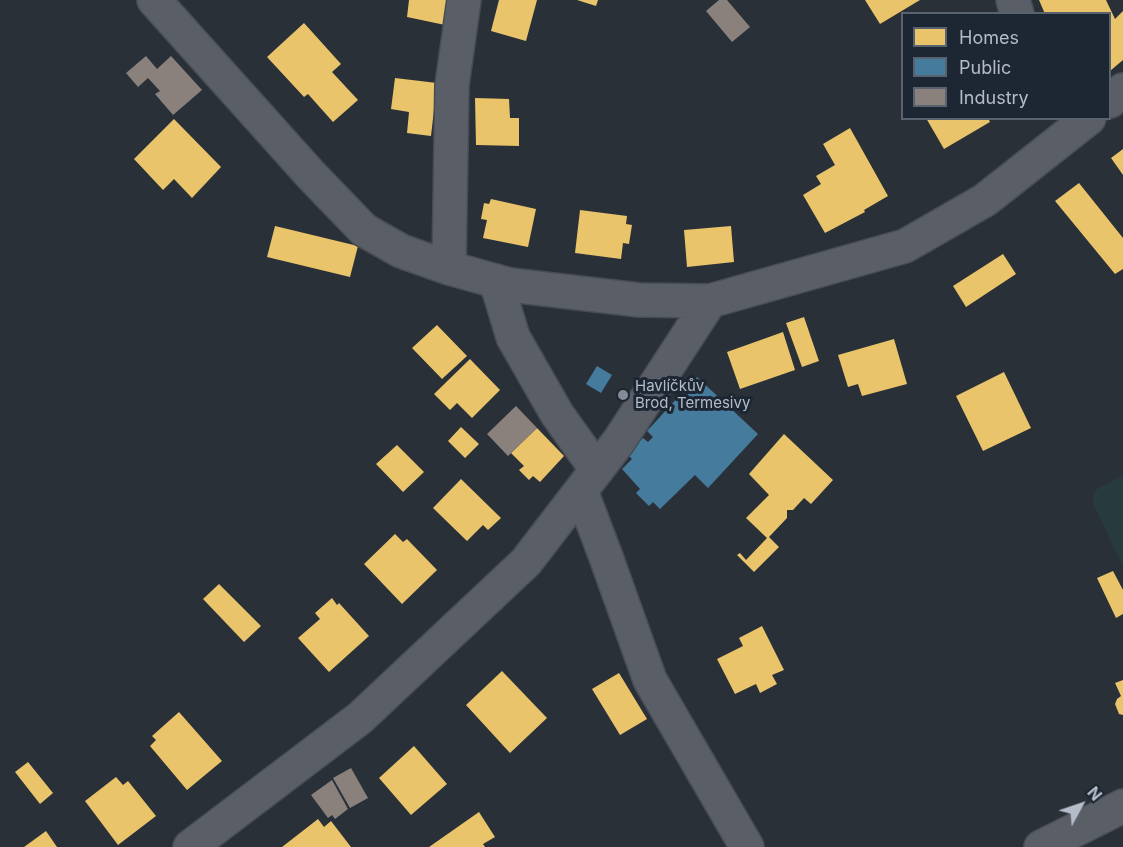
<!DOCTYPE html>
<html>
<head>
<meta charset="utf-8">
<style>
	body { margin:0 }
	#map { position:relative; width:1123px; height:847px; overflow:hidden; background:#2a3038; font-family:Inter,sans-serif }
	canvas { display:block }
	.legend { position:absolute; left:901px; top:12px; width:210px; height:108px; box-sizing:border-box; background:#1d2633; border:2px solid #59626f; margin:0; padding:8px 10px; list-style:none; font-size:18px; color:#b4bcc9 }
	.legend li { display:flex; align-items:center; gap:12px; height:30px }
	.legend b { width:30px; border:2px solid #59626f }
	.north { position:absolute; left:1051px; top:775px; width:60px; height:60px; -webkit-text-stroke:4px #1d2633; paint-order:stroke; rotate:50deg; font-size:16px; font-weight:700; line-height:24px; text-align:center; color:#b4bcc9 }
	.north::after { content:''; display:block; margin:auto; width:21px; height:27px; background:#b4bcc9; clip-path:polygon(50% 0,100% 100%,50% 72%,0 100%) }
</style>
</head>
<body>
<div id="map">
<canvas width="1123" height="847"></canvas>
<ul class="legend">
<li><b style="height:16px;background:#e9c46a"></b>Homes</li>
<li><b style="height:16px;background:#457b9d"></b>Public</li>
<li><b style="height:16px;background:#8a817c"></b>Industry</li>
</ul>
<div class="north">N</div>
</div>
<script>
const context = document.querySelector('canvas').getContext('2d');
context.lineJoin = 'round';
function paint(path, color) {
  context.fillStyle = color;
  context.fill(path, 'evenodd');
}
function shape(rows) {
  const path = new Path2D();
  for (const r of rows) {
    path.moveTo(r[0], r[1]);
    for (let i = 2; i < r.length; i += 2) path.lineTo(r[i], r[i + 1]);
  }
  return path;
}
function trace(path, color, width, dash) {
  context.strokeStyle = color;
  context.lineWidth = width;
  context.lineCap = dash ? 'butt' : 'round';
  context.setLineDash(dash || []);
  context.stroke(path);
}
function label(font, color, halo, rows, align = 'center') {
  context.font = font + ' Inter,sans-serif';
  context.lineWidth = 6;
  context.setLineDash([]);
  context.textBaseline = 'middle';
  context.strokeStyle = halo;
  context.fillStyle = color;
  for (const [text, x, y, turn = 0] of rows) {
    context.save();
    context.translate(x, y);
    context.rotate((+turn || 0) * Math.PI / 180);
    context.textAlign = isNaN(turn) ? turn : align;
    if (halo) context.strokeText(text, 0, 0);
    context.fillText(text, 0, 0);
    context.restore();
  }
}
paint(shape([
	[1123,475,1123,567,1094,505,1093,497,1097,489]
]), '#273a3e');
paint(shape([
	[409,0,447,0,445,25,407,17],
	[499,0,537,0,526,41,491,31],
	[577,0,598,0,596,6],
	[865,0,920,0,880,24],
	[1039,0,1106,0,1115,19,1123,11,1123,60,1110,71,1110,14,1045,14],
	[304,23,341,64,332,72,358,100,333,122,308,94,304,97,267,57],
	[395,78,437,83,431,136,407,133,409,112,391,109],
	[475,98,509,99,510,118,519,118,519,146,476,145],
	[926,118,988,118,990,122,944,149],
	[174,119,221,167,192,198,174,179,163,190,134,159],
	[850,128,888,196,864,210,865,212,825,233,803,195,821,184,816,176,835,165,823,144],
	[1123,149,1123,175,1111,158],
	[1079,183,1123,238,1123,269,1115,274,1055,201],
	[491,199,536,209,528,247,483,238,487,220,481,219,484,203,489,204],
	[580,210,627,216,626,224,632,225,629,244,623,243,621,259,575,253],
	[275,226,358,246,350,277,267,257],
	[731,226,734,262,687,267,684,230],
	[1003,254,1016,274,966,307,953,286],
	[804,317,819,361,802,367,786,323],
	[437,325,467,356,442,379,412,348],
	[783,332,795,370,740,389,727,352],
	[894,339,907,384,862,396,858,384,848,387,838,355],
	[470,359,500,390,472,418,457,403,450,410,434,394],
	[1004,372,1031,428,983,451,956,396],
	[461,427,479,444,465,458,448,441],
	[537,428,564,456,540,482,533,476,529,480,519,470,524,466,511,453],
	[784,434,833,480,811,504,804,498,793,510,787,510,787,518,769,537,779,547,754,572,737,555,740,553,746,560,767,538,746,518,769,495,749,474],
	[397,445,424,472,403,492,376,464],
	[461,479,501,518,488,530,483,525,467,541,433,508],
	[395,534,403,542,407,539,437,570,402,604,364,564],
	[1113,571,1123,590,1123,614,1116,618,1097,578],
	[219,584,261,626,244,642,203,599],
	[332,598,337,605,339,603,369,636,329,672,298,638,320,619,315,613],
	[762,626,784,670,772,675,777,684,760,693,756,684,735,694,717,659,743,646,739,638],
	[502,671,547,718,510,753,466,705],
	[619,673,647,719,620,735,592,689],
	[1123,680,1123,715,1119,714,1115,704,1117,699,1121,696,1115,683],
	[179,712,222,761,187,790,150,746,156,740,152,736],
	[414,746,447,784,411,815,379,778],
	[28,762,53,793,40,804,15,772],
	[116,777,123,785,128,781,156,816,118,845,85,801],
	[479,812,495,837,483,844,485,847,429,847],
	[318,819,324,827,331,821,351,847,282,847],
	[46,831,57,847,24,847]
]), '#e9c46a');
paint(shape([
	[597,366,612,375,601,393,586,384],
	[697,377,758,434,708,488,695,475,660,509,653,502,649,506,636,493,640,489,622,469,632,459,627,454,643,438,648,442,653,437,647,431,681,394,676,390,686,380,691,384]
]), '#457b9d');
paint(shape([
	[719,0,727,0,750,27,732,42,706,11],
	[146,56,157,69,171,56,202,90,173,115,155,94,160,91,148,78,138,87,126,73],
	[516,406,537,428,508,456,487,434],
	[351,768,368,798,350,808,333,778],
	[332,780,348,809,335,819,332,815,328,818,311,795]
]), '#8a817c');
const minor = shape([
	[154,0,311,175,364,230,401,251,449,268,510,285,639,300,710,301,905,246,985,200,1089,118],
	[1013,0,1017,14],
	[1110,101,1123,90],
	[449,268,452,85,464,0],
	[496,281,513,337,557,414,597,470],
	[581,491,606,557,650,680,747,847],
	[190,847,360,718,526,562,619,441,710,301],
	[1041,847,1123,806]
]);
trace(minor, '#484c53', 36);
trace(minor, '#5a5e66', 33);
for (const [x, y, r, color] of [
	[623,395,6,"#848b96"]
]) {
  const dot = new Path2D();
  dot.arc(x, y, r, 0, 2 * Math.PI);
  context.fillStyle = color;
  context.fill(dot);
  trace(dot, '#1d2633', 2);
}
label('15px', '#b4bcc9', '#1d2633', [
	["Havlíčkův",635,386],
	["Brod, Termesivy",635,403]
], 'left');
</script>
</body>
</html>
